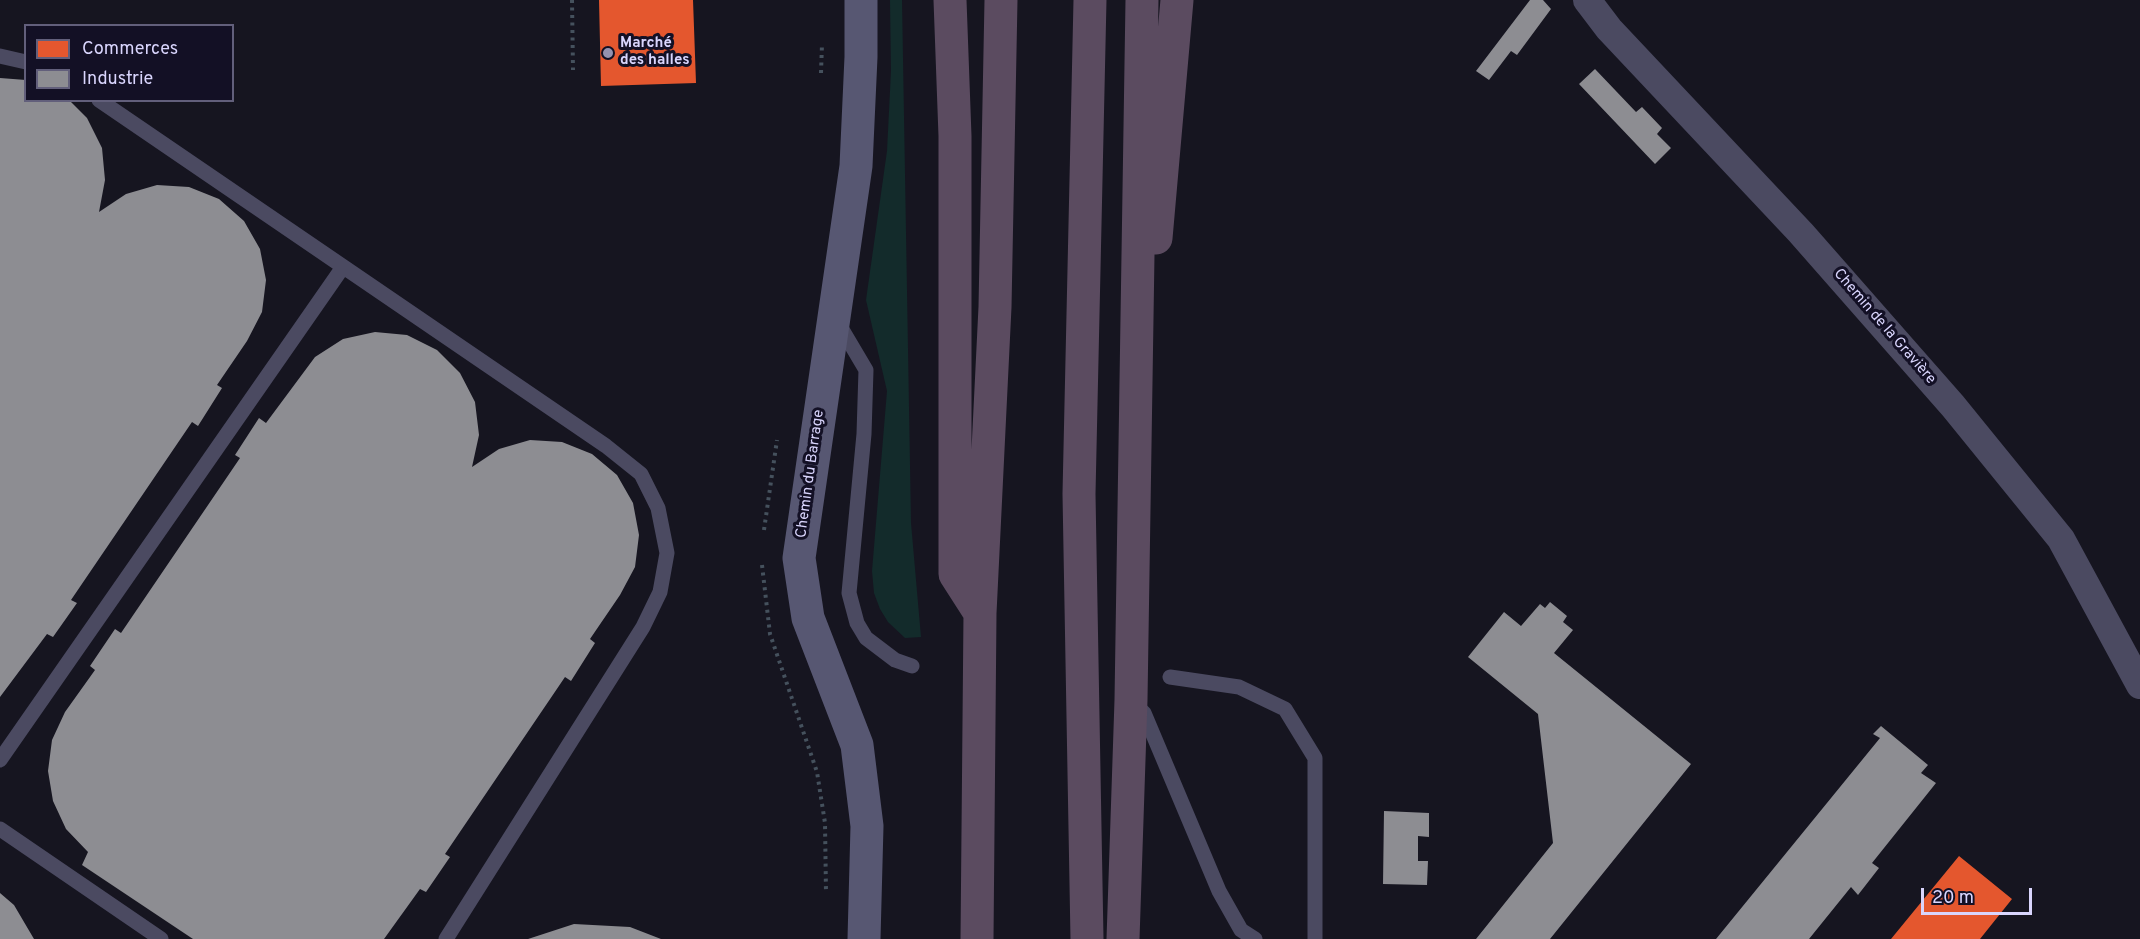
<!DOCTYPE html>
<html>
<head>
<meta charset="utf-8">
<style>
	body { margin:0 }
	#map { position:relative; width:2140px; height:939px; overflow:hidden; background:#161520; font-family:Overpass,sans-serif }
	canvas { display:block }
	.legend { position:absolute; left:24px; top:24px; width:210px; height:78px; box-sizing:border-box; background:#131025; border:2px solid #625f7b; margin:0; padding:8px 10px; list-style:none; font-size:18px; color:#d9d5fd }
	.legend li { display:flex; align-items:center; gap:12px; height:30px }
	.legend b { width:30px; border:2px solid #625f7b }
	.scale { position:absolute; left:1921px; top:888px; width:111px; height:27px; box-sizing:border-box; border:3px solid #d9d5fd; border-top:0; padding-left:8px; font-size:18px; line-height:21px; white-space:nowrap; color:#d9d5fd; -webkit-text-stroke:4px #131025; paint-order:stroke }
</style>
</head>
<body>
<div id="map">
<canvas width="2140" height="939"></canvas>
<ul class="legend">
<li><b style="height:16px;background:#e4572e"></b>Commerces</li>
<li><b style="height:16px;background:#8d8d92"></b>Industrie</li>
</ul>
<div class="scale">20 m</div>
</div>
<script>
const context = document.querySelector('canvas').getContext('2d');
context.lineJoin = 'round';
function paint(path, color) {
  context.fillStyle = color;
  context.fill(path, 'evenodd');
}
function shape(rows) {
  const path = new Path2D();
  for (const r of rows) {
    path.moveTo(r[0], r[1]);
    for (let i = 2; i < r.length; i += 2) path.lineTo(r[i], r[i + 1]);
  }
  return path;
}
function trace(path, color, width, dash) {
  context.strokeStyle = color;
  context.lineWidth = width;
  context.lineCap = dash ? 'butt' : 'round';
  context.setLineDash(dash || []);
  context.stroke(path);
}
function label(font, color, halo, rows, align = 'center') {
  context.font = font + ' Overpass,sans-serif';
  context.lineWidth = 6;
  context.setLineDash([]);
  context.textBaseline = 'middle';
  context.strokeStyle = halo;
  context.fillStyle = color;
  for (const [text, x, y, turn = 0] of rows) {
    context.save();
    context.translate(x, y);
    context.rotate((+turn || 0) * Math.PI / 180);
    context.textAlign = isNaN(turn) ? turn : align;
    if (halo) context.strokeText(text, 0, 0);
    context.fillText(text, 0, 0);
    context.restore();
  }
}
paint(shape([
	[890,0,902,0,911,523,921,637,905,638,888,622,880,609,874,593,872,571,887,391,866,300,887,151,891,71]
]), '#132b2b');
paint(shape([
	[599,0,693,0,696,83,601,86],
	[1959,856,2012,899,1980,939,1891,939]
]), '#e4572e');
paint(shape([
	[1530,0,1543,0,1551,9,1517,55,1511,51,1489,80,1476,71],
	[1595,69,1636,112,1642,107,1662,128,1657,134,1671,148,1655,164,1579,84],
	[0,78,26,80,26,100,69,100,87,118,102,148,105,180,99,212,126,194,157,185,189,187,219,199,244,221,260,249,266,280,262,312,247,341,217,385,222,388,198,426,192,422,71,600,77,603,53,637,47,634,0,697],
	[375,332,407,335,437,350,460,373,475,402,479,435,472,467,499,449,530,440,562,442,592,454,617,475,633,503,639,535,635,567,620,595,590,639,595,643,571,681,565,677,445,854,450,857,426,892,420,889,384,939,193,939,82,865,88,852,66,829,53,801,48,771,52,740,65,712,95,670,90,666,115,629,121,633,240,458,235,455,259,418,266,423,315,357,343,339],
	[1550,602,1567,616,1563,622,1573,630,1554,653,1691,764,1550,939,1476,939,1553,843,1538,714,1468,657,1504,612,1521,626,1540,604,1545,608],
	[1881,726,1928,765,1921,773,1936,783,1872,863,1879,868,1858,895,1851,887,1809,939,1716,939,1880,738,1873,734],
	[1384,811,1429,813,1429,837,1418,836,1418,861,1428,861,1427,885,1383,884],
	[0,893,14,905,34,939,0,939],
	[574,924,630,927,661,939,528,939]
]), '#8d8d92');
trace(shape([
	[572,0,573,70],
	[821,73,822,44],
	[764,530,777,440],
	[762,565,770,634,817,772,825,823,826,893]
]), '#45515d', 4, [3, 4.5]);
trace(shape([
	[0,56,26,62],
	[99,100,606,446,641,474,658,508,667,553,660,592,643,627,446,939],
	[837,321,866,370,864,434,849,593,857,623,866,638,895,660,912,666],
	[1170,677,1239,687,1285,709,1315,758,1315,939],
	[1135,704,1144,713,1219,891,1241,930,1255,939],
	[0,760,343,267],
	[0,829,161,939]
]), '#4b4a61', 15);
trace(shape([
	[1587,0,1609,29,1801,233,1953,406,2061,539,2140,685]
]), '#4b4a61', 28);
trace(shape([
	[861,0,861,57,856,166,799,558,808,618,857,745,867,826,864,939]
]), '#575772', 33);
trace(shape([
	[950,0,955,136,955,574,980,613],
	[1156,238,1177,0],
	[977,939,980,613,995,307,1001,0],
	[1087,939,1079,494,1090,0],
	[1123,939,1131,700,1142,0]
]), '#5b4b60', 33);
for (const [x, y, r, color] of [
	[608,53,6,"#9592b0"]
]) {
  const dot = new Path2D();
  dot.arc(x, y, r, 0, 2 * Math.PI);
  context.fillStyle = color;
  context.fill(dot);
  trace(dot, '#131025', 2);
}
label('bold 15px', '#d9d5fd', '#131025', [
	["Marché",620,44],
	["des halles",620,61]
], 'left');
label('15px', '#d9d5fd', '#131025', [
	["Chemin de la Gravière",1884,327,49],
	["Chemin du Barrage",811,474,-82]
]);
</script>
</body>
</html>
